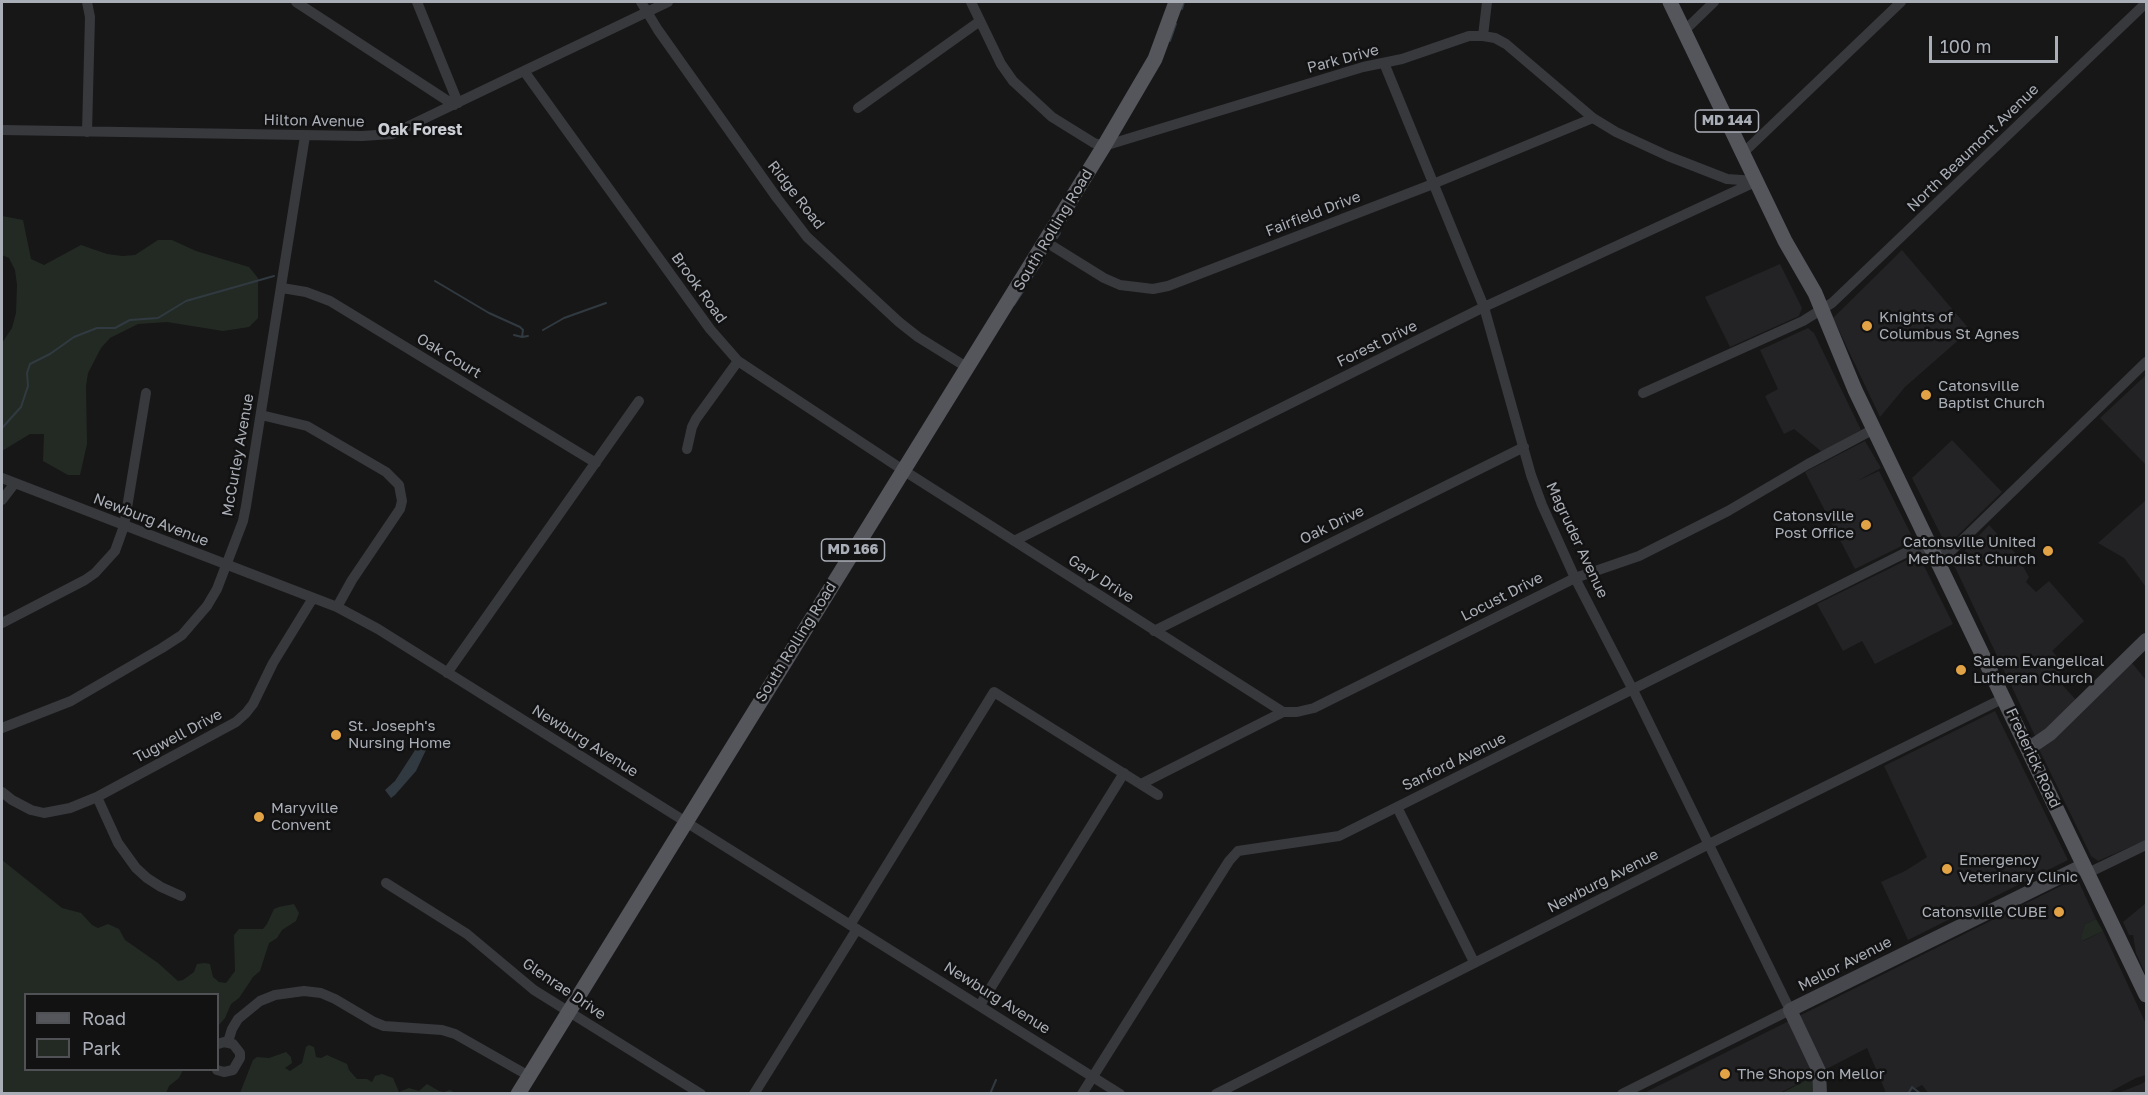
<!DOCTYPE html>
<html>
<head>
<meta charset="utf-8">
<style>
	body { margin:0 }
	#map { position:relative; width:2148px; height:1095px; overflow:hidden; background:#171718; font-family:"Golos Text",sans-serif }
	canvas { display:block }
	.frame { position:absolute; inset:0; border:3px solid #aaafb7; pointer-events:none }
	.legend { position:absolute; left:24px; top:993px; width:195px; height:78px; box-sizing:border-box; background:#121213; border:2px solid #4f5155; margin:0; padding:8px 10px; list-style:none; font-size:18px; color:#aaafb7 }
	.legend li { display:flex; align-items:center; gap:12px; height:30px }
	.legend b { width:30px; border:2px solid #4f5155 }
	.scale { position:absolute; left:1929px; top:36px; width:129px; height:27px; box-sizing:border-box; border:3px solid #aaafb7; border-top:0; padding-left:8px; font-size:18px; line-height:21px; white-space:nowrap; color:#aaafb7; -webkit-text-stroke:4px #121213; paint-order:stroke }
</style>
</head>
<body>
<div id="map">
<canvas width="2148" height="1095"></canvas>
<div class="frame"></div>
<ul class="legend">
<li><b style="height:8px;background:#54565c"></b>Road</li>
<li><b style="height:16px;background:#232a24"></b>Park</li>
</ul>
<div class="scale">100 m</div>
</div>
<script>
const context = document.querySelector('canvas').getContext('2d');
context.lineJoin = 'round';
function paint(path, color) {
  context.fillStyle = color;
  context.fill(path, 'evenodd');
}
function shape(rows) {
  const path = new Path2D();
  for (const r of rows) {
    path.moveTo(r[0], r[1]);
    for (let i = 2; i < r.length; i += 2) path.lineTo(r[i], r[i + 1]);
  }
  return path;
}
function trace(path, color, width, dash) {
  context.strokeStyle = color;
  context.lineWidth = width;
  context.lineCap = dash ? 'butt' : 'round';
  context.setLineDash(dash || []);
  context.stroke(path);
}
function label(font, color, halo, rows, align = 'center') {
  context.font = font + ' "Golos Text",sans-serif';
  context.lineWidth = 5;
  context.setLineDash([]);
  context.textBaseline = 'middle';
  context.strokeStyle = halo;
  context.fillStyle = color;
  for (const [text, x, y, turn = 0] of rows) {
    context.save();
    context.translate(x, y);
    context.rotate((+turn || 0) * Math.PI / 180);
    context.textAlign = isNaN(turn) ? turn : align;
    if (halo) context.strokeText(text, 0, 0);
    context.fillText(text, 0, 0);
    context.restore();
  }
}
paint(shape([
	[1902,250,1970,330,1905,387,1880,417,1833,318],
	[1780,264,1802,308,1799,316,1730,347,1705,297],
	[1808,328,1814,333,1861,430,1822,452,1794,429,1784,434,1765,396,1778,389,1760,350],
	[2146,375,2146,465,2100,418],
	[1952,440,2002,492,1948,545,1945,543,1912,478],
	[1865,441,1881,468,1857,481,1879,471,1914,540,1855,569,1805,472],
	[2146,500,2146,587,2124,558,2098,543],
	[1989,525,2016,554,2029,577,2026,582,2036,592,2049,581,2084,621,2052,651,2066,666,2055,677,2077,701,2036,738,1953,563],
	[1915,556,1921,560,1953,624,1875,664,1862,641,1843,651,1817,604],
	[2132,663,2146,680,2146,840,2098,861,2091,856,2039,749],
	[1995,711,2068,860,1908,940,1881,882,1905,871,1927,857,1884,766],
	[2077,878,2096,919,2085,924,2081,939,2083,941,2103,931,2146,1024,2146,1075,2136,1078,2108,1093,1929,1094,1922,1085,1907,1093,1886,1093,1867,1048,1780,1093,1642,1094],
	[2146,903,2146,975,2136,953,2133,935,2129,935,2123,922],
	[2146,1081,2146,1093,2118,1093,2141,1084]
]), '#232325');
paint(shape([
	[2,216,23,220,31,259,44,265,81,245,107,254,122,256,135,255,158,240,172,240,196,251,249,267,258,278,258,318,249,327,223,331,167,322,138,324,110,338,101,348,88,373,86,386,87,444,80,475,68,475,43,461,44,434,30,434,2,451,2,343,12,328,16,313,17,285,15,270,9,258,2,255],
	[2,860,62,908,81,913,92,925,98,928,108,924,119,929,125,940,158,963,178,981,183,980,194,972,197,964,205,963,210,964,213,977,219,982,226,983,235,971,234,935,239,929,263,929,267,924,274,909,279,907,294,904,299,913,296,921,282,930,277,938,269,943,260,971,253,977,239,998,231,1004,225,1018,218,1026,218,994,26,994,26,1070,183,1070,179,1078,169,1086,166,1093,2,1093],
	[2096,919,2103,931,2082,941,2081,938,2085,924],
	[309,1045,314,1047,316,1057,321,1058,327,1055,347,1064,349,1070,357,1079,367,1079,372,1082,375,1076,382,1074,393,1078,399,1092,409,1088,419,1091,427,1084,439,1091,444,1092,450,1090,455,1093,240,1093,253,1060,257,1057,269,1058,286,1052,291,1057,292,1063,285,1068,290,1071,302,1063,306,1047],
	[1812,1077,1813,1093,1780,1094]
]), '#232a24');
paint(shape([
	[419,744,423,745,426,750,416,771,395,795,391,798,385,790,395,781]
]), '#313a40');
trace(shape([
	[1182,9,1184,2],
	[1170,41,1176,24],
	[1057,238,1060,233],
	[1030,280,1042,262],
	[435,281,489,313,520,327,523,330,522,337],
	[1014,305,1026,287],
	[543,330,564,318,606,303],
	[514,335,522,337,528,336],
	[2,428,21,407,28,386,27,373,30,364,50,354,74,337,97,328,115,328,130,320,158,318,186,301,274,276],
	[990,1094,996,1080],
	[1908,1094,1912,1087,1921,1094]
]), '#313a40', 2);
trace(shape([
	[87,2,90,17,87,132],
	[296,2,454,105],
	[417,2,458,103],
	[641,2,658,30,777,198,807,237,899,322,918,337,968,368],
	[971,2,1001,64,1013,81,1052,117,1094,143,1104,146,1363,67,1402,59,1469,36,1483,36,1495,38,1506,44,1593,118,1616,132,1668,156,1727,179,1756,181],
	[1684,31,1714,2],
	[1483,36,1487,2],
	[1384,63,1484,307,1531,475,1542,505,1575,578,1633,690,1790,1010,1622,1094],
	[524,71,710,329,738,361,903,470,1283,712],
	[858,108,980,21],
	[2,130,362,136,392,134,668,2],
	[1742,154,1901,2],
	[1046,242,1104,278,1120,285,1153,289,1168,286,1433,184,1593,118],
	[282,288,306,292,330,301,596,463],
	[1643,393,1803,321,1832,303,2146,3],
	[261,415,307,426,386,472,399,485,402,501,400,509,352,580,337,607],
	[687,449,692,427,696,419,738,361],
	[2,478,337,607,378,629,1120,1094],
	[2,500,15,483],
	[1014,541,1484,307,1753,183],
	[2,623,85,580,95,573,115,551,124,526,146,393],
	[1154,631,1524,447],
	[447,673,639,401],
	[2,728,71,701,162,648,182,635,194,621,207,606,217,589,243,521,246,506,305,136],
	[1141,784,1283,712,1297,712,1314,708,1575,578,1639,556,1728,511,1808,464,1874,429],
	[2,792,12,800,31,810,44,813,70,808,97,797,236,722,246,713,253,704,273,663,313,598],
	[97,797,118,843,136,868,147,878,161,887,181,896],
	[1397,807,1474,962],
	[2088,873,2146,845],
	[386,883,467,934,534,990,701,1094],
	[850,925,994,692,1158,795],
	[980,1005,1124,773],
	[228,1042,232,1029,238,1019,260,1001,275,995,304,991,321,993,335,999,374,1022,384,1026,442,1030,455,1034,529,1076],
	[217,1070,224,1072,233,1070,240,1058,240,1053,233,1044,224,1042,218,1044],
	[754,1094,857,929],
	[1082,1094,1229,861,1238,851,1339,836,1913,549,1920,548,1947,555,2146,362],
	[1216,1094,1709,844,2004,698]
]), '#38393d', 10);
trace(shape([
	[2028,749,2050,734,2146,640],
	[1820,1094,1819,1071,1790,1010,2084,865]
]), '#46484d', 14);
trace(shape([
	[1670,2,1785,241,1815,293,1855,390,2146,995],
	[518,1094,1104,146,1155,59,1176,2]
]), '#54565c', 15);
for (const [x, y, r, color] of [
	[1867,326,6,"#e2a346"],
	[1926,395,6,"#e2a346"],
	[1866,525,6,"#e2a346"],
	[2048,551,6,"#e2a346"],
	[1961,670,6,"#e2a346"],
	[336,735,6,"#e2a346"],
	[259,817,6,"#e2a346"],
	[1947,869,6,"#e2a346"],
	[2059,912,6,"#e2a346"],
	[1725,1074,6,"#e2a346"]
]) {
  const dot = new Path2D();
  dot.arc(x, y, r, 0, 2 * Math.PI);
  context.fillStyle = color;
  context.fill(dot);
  trace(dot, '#121213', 2);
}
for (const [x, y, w] of [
	[1727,121,63],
	[853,550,63]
]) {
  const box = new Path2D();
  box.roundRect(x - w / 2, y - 11, w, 22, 4.5);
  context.fillStyle = '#121213';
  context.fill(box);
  trace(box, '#aaafb7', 1.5);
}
label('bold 14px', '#aaafb7', null, [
	["MD 144",1727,121],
	["MD 166",853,550]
]);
label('15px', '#aaafb7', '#121213', [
	["Park Drive",1343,59,-15],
	["Hilton Avenue",314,121,1],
	["North Beaumont Avenue",1973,148,-44],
	["Ridge Road",796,195,52],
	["Fairfield Drive",1313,214,-21],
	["South Rolling Road",1053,230,-59],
	["Brook Road",699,288,54],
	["Forest Drive",1377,344,-26],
	["Oak Court",449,356,31],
	["McCurley Avenue",238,455,-80],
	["Newburg Avenue",151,520,21],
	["Oak Drive",1332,525,-26],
	["Magruder Avenue",1577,540,65],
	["Gary Drive",1101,579,33],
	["Locust Drive",1502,597,-27],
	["South Rolling Road",796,642,-58],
	["Tugwell Drive",178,736,-28],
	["Newburg Avenue",585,741,32],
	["Frederick Road",2033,758,65],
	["Sanford Avenue",1454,762,-26],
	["Newburg Avenue",1603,881,-27],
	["Mellor Avenue",1845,964,-27],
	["Glenrae Drive",564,989,34],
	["Newburg Avenue",997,998,32]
]);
label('15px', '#aaafb7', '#121213', [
	["Knights of",1879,317],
	["Columbus St Agnes",1879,334],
	["Catonsville",1938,386],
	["Baptist Church",1938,403],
	["Catonsville",1854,516,"right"],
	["Post Office",1854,533,"right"],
	["Catonsville United",2036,542,"right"],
	["Methodist Church",2036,559,"right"],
	["Salem Evangelical",1973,661],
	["Lutheran Church",1973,678],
	["St. Joseph's",348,726],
	["Nursing Home",348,743],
	["Maryville",271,808],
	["Convent",271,825],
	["Emergency",1959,860],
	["Veterinary Clinic",1959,877],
	["Catonsville CUBE",2047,912,"right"],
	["The Shops on Mellor",1737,1074]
], 'left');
label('bold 16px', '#cbced4', '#121213', [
	["Oak Forest",420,130]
]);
</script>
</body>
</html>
